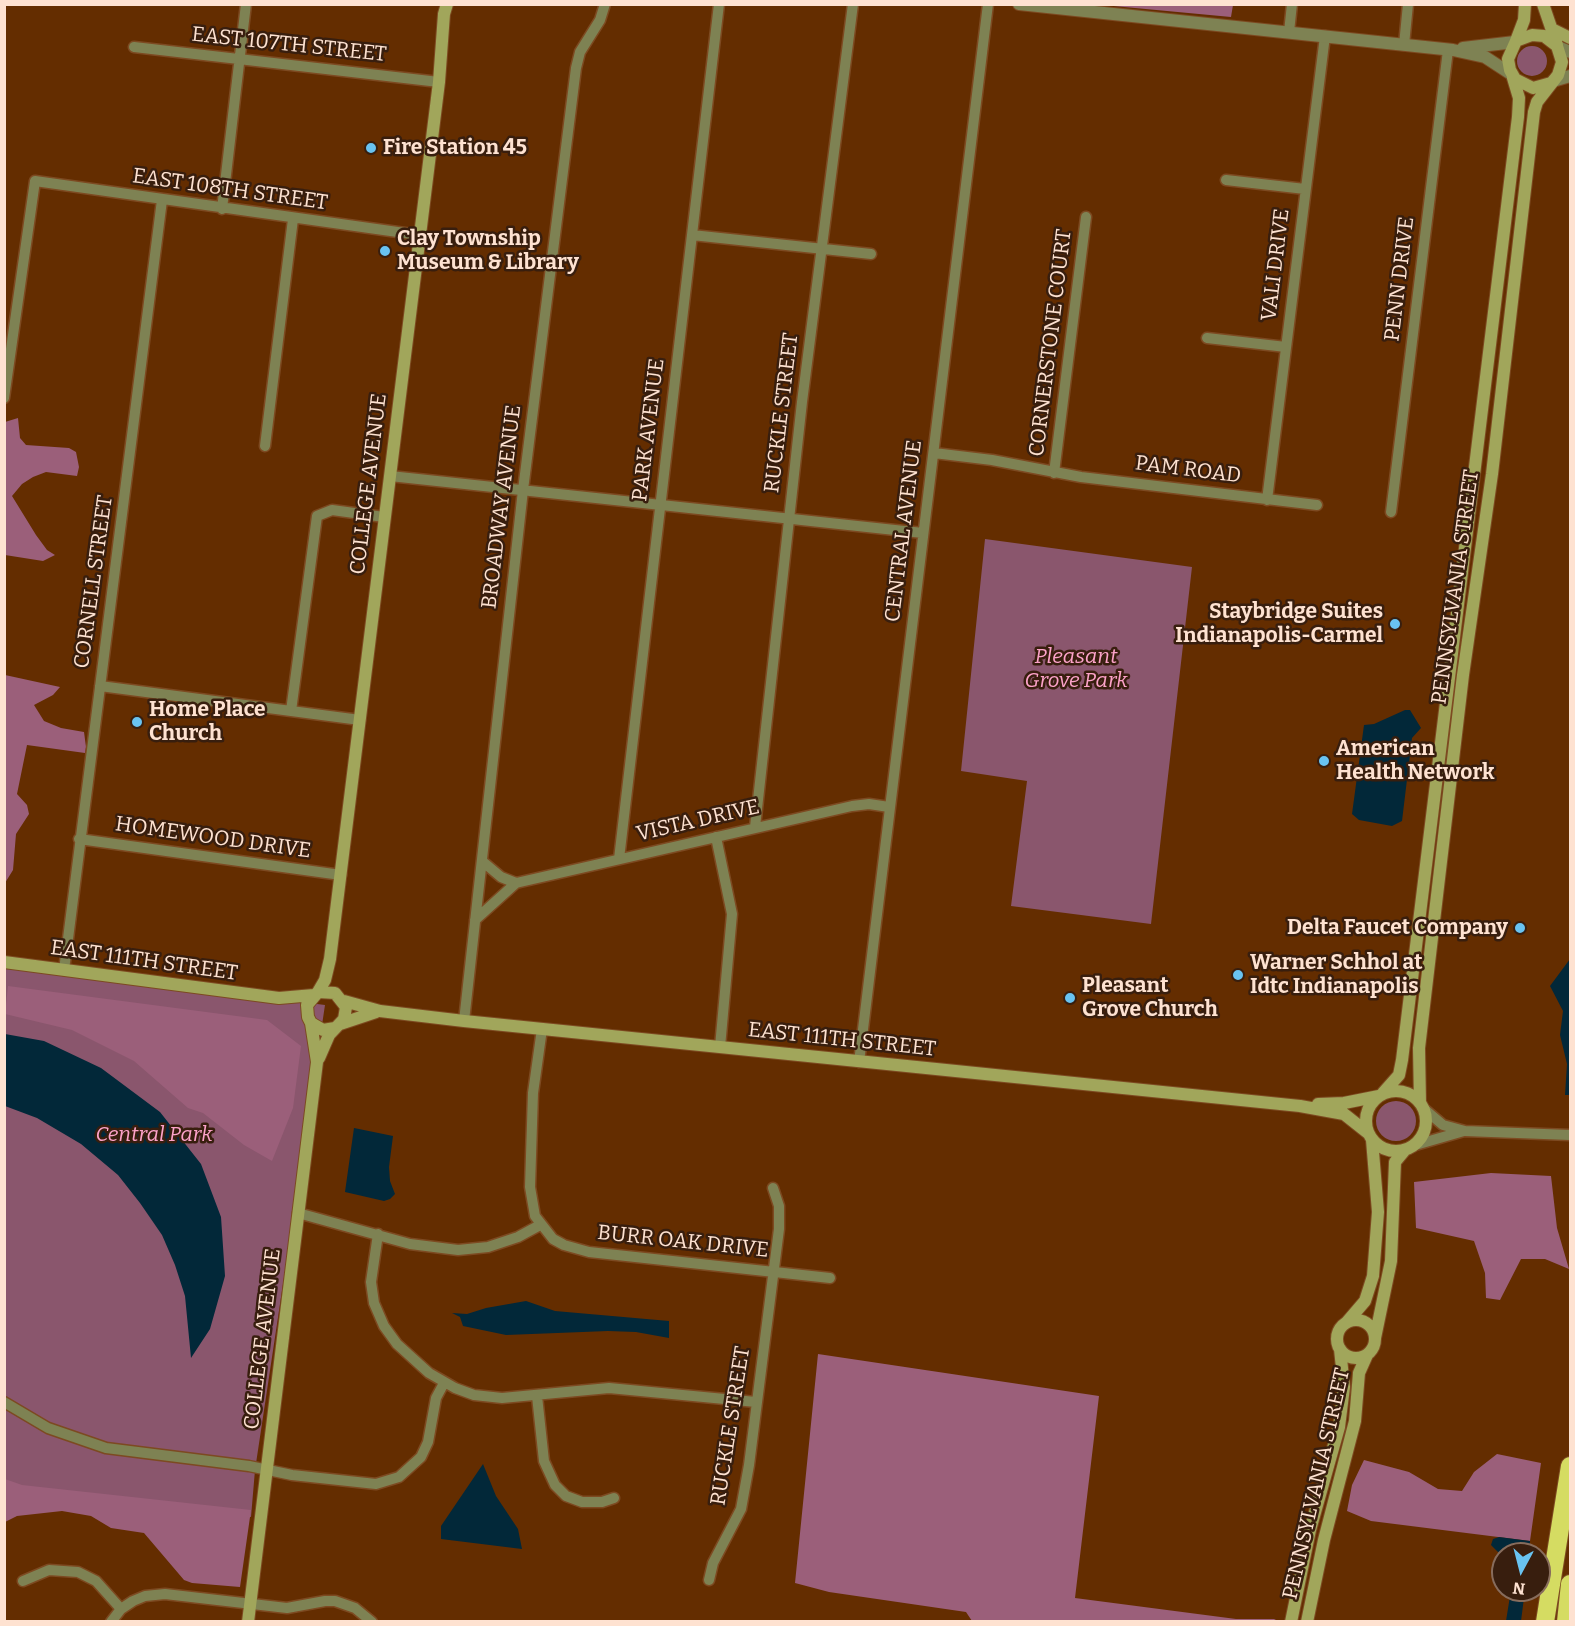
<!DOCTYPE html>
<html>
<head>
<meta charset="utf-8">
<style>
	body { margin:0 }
	#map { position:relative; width:1575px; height:1626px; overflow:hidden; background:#642d00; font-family:Bitter,serif }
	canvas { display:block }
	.frame { position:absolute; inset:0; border:6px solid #fee2d1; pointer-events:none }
	.north { position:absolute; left:1491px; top:1542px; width:60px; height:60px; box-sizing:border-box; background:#381e0e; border:2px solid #876c5c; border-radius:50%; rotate:187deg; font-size:16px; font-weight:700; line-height:24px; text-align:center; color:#fee2d1 }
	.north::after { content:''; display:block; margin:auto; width:21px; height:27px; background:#69c3f1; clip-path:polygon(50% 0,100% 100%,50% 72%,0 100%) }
</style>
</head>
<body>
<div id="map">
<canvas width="1575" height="1626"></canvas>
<div class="frame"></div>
<div class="north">N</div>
</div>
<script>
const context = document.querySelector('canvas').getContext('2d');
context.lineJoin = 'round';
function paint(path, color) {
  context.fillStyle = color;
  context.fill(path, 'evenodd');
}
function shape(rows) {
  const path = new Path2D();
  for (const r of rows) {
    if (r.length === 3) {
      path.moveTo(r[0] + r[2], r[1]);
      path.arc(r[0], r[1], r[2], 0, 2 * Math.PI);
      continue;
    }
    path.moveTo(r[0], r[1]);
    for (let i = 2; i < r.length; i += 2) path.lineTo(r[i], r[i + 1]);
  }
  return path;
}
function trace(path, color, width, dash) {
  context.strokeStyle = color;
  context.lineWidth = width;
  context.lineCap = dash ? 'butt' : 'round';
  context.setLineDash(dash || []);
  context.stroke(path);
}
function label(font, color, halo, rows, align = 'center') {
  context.font = font + ' Bitter,serif';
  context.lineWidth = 5;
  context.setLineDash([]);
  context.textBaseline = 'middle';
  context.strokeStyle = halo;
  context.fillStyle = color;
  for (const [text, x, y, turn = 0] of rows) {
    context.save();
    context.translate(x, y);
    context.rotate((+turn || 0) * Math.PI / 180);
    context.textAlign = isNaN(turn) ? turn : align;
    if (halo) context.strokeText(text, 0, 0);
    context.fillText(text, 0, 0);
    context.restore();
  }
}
paint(shape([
	[1532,61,15],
	[985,539,1192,567,1151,924,1011,906,1027,781,961,771],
	[5,964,325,1005,255,1470,251,1517,5,1486],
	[1396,1121,20]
]), '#8a566d');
paint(shape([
	[1103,5,1103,4,1233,5,1231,17],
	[18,418,20,438,26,445,69,448,76,452,79,467,77,476,46,472,33,477,22,484,12,496,36,535,47,550,55,555,43,561,5,555,5,422],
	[5,675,60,687,53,695,34,705,44,721,61,728,84,732,86,747,85,753,27,745,17,794,27,805,29,814,16,834,13,870,5,883],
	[8,986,267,1020,301,1046,293,1108,272,1161,244,1145,203,1113,188,1108,134,1061,72,1030,5,1014],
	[1491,1173,1551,1176,1557,1228,1569,1269,1545,1259,1521,1259,1500,1300,1486,1298,1485,1273,1474,1241,1416,1228,1414,1182],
	[818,1354,1099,1396,1075,1598,1236,1619,1274,1619,1278,1621,972,1621,966,1612,829,1592,795,1583],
	[1497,1454,1541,1463,1530,1541,1371,1521,1347,1511,1352,1485,1364,1460,1409,1472,1438,1489,1462,1491,1474,1472],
	[5,1479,22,1485,251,1510,240,1587,192,1583,184,1580,144,1533,111,1528,91,1516,62,1511,17,1516,5,1522]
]), '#9b5f7a');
paint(shape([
	[1405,710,1410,710,1421,728,1412,738,1402,821,1392,826,1359,820,1352,814,1364,725,1374,724],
	[1570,959,1570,1095,1565,1095,1567,1064,1560,1035,1563,1011,1550,986],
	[5,1034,44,1041,101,1068,160,1112,201,1164,221,1217,225,1276,210,1329,191,1358,185,1296,175,1265,162,1235,140,1203,118,1175,81,1144,37,1118,5,1106],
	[354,1128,393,1136,389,1167,390,1181,395,1194,390,1199,384,1201,345,1192],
	[526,1301,555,1311,669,1321,669,1338,636,1332,608,1331,506,1335,463,1326,460,1317,452,1313,467,1314,486,1308],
	[483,1464,496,1496,518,1529,522,1549,441,1539,441,1526],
	[1499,1537,1530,1541,1530,1554,1503,1554,1503,1557,1491,1545,1493,1539],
	[1511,1590,1525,1590,1521,1621,1506,1621]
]), '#022839');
const minor = shape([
	[1289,32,1292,4],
	[1404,45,1408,4],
	[134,47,439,82],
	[1226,180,1305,189],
	[222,209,246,4],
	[692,235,871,254],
	[1207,338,1286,347],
	[4,398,35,181,419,235],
	[265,446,293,219],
	[934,453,992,460,1081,477,1317,505],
	[1054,473,1086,217],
	[390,476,923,533],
	[1267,500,1325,36],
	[1391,512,1448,50],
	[100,686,360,720],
	[291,711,317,516,332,510,384,517],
	[755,827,802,402,853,4],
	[716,837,732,914,720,1047],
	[79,839,341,875],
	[619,859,719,4],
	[482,861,501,877,516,883],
	[475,920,516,883,852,806,869,804,889,807],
	[64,970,162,200],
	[464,1021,523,490,576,68,580,52,600,20,605,4],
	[542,1029,533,1093,530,1187,535,1216,553,1239,564,1245,589,1252,830,1278],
	[859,1062,988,4],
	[1423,1108,1443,1125,1465,1131,1570,1135],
	[1412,1146,1464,1131],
	[298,1213,410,1244,458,1250,488,1247,518,1237,540,1225],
	[378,1234,371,1282,374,1303,384,1326,397,1344,429,1373,455,1388,474,1395,502,1398,609,1388,756,1402],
	[537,1396,544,1461,555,1485,566,1496,582,1502,602,1502,614,1498],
	[4,1402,48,1428,106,1448,249,1466,292,1475,376,1484,399,1477,421,1457,428,1442,436,1398,444,1383],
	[709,1580,713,1563,741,1509,749,1465,779,1229,779,1206,773,1188],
	[23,1581,49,1570,78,1572,96,1581,121,1609],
	[111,1622,121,1609,133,1601,145,1596,165,1594,287,1608,325,1601,335,1601,355,1608,372,1622]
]);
const tertiary = shape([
	[1019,4,1453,50,1485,57,1511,74],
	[1558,47,1570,52],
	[1463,48,1515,42],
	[1553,81,1570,76]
]);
const secondary = shape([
	[1543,4,1557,45],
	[1552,29,1570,38],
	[1516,41,1524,20,1525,4],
	[4,962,279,998,314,995],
	[318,992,325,980,330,959,439,82,444,14,447,4],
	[344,1001,380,1011,464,1021,1300,1106,1344,1114,1368,1133],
	[340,1024,376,1012],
	[319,1058,329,1035,344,1019,346,1007,335,993,318,992,307,1005,308,1017,311,1023,323,1030,335,1028],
	[1396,1121,30],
	[1383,1093,1399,1075,1402,1060,1518,117,1519,98,1513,78],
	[1420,1103,1419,1048,1463,675,1492,474,1534,112,1537,102,1558,75,1562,62,1557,46,1544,36,1532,35,1516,41,1508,59,1510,70,1515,79,1533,88,1551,83],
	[1318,1104,1344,1103,1379,1096],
	[1356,1339,19],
	[1347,1322,1365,1301,1373,1276,1378,1212,1372,1140],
	[1375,1338,1391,1261,1395,1162,1405,1150],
	[248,1622,317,1062,311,1023],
	[1291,1622,1310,1530,1339,1427,1344,1387,1340,1349],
	[1307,1622,1324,1540,1355,1421,1359,1373,1367,1355]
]);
const motorway = shape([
	[1545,1622,1570,1466],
	[1566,1622,1570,1584]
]);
trace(minor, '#7d4a21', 13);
trace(tertiary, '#7d4a21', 14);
trace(secondary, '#7d4a21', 14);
trace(motorway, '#7d4a21', 20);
trace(minor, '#7e8253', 10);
trace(tertiary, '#7e8253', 12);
trace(secondary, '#a1a65b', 12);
trace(motorway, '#d5dc62', 18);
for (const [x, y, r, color] of [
	[371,148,6,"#69c3f1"],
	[385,251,6,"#69c3f1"],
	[1395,624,6,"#69c3f1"],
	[137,722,6,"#69c3f1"],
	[1324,761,6,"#69c3f1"],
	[1520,928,6,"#69c3f1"],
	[1238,975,6,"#69c3f1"],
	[1070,998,6,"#69c3f1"]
]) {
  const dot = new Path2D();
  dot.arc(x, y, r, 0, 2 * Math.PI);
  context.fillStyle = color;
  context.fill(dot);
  trace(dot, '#381e0e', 2);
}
label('21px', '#fee2d1', '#381e0e', [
	["EAST 107TH STREET",289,45,6],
	["EAST 108TH STREET",230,190,8],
	["VALI DRIVE",1276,265,-83],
	["PENN DRIVE",1400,279,-83],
	["CORNERSTONE COURT",1051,343,-83],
	["RUCKLE STREET",782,413,-83],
	["PARK AVENUE",649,430,-83],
	["PAM ROAD",1188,470,7],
	["COLLEGE AVENUE",369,484,-83],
	["BROADWAY AVENUE",502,507,-83],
	["CENTRAL AVENUE",904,531,-83],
	["CORNELL STREET",94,582,-82],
	["PENNSYLVANIA STREET",1456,587,-82],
	["VISTA DRIVE",698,821,-13],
	["HOMEWOOD DRIVE",213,838,8],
	["EAST 111TH STREET",144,961,8],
	["EAST 111TH STREET",842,1040,6],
	["BURR OAK DRIVE",683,1242,6],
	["COLLEGE AVENUE",263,1339,-83],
	["RUCKLE STREET",731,1426,-81],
	["PENNSYLVANIA STREET",1317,1484,-77]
]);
label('bold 21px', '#fee2d1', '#381e0e', [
	["Fire Station 45",383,148],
	["Clay Township",397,239],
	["Museum & Library",397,263],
	["Staybridge Suites",1383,612,"right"],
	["Indianapolis-Carmel",1383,636,"right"],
	["Home Place",149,710],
	["Church",149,734],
	["American",1336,749],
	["Health Network",1336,773],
	["Delta Faucet Company",1508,928,"right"],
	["Warner Schhol at",1250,963],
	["Idtc Indianapolis",1250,987],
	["Pleasant",1082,986],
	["Grove Church",1082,1010]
], 'left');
label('italic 21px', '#fda3ca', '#381e0e', [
	["Pleasant",1076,657],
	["Grove Park",1076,681],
	["Central Park",154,1135]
]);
</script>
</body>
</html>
